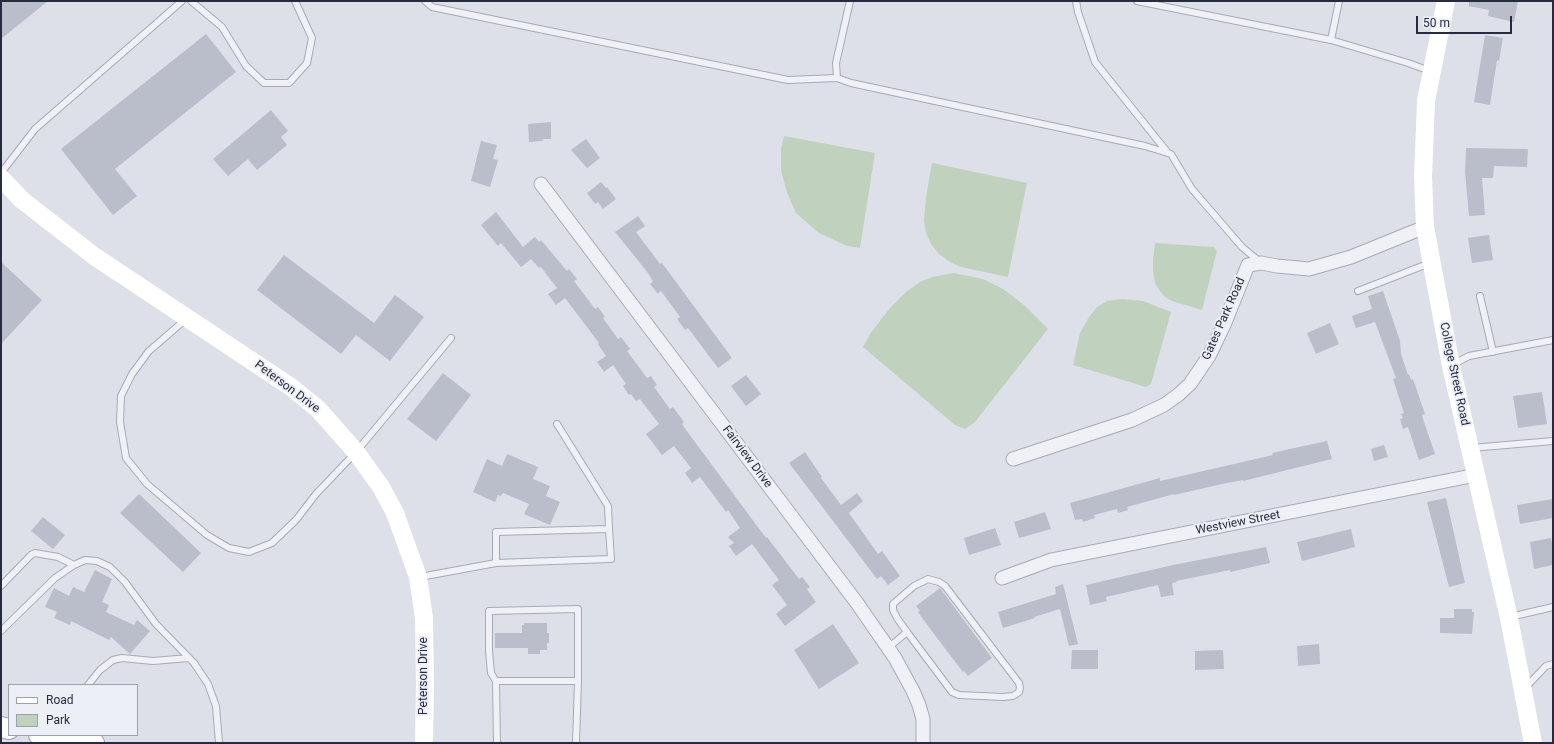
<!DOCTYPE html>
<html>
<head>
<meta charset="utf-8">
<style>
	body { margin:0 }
	#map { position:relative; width:1554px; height:744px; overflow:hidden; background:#dde0e8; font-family:Roboto,sans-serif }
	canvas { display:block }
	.frame { position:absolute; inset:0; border:2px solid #262b3f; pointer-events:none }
	.legend { position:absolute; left:8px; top:684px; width:130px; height:52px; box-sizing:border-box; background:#eceff5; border:1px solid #9da1ac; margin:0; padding:5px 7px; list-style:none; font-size:12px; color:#262b3f }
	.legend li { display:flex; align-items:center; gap:8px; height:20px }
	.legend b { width:20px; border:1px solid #9da1ac }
	.scale { position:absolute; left:1416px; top:16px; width:96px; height:18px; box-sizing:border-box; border:2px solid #262b3f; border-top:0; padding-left:5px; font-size:12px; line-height:14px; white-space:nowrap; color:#262b3f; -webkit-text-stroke:3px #eceff5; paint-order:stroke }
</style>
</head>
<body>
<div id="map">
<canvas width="1554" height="744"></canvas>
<div class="frame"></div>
<ul class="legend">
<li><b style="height:5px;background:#fff"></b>Road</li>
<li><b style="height:11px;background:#c0d2bd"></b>Park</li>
</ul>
<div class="scale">50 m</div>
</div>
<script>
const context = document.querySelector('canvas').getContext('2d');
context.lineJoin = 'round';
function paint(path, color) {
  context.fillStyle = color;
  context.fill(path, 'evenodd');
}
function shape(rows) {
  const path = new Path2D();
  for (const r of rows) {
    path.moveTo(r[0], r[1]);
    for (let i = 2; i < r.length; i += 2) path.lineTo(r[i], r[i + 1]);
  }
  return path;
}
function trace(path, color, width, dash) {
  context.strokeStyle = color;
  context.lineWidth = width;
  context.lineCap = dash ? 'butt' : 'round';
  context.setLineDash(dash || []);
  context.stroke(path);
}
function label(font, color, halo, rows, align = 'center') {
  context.font = font + ' Roboto,sans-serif';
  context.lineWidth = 4;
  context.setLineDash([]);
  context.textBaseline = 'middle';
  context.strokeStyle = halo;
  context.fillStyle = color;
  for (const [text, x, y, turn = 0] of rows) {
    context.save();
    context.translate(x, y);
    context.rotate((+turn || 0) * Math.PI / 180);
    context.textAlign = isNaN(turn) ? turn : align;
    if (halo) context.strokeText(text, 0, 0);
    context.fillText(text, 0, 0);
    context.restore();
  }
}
paint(shape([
	[784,136,875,153,860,248,847,246,819,233,796,213,787,193,781,170,781,148],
	[932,163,1027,183,1008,277,961,267,950,262,939,254,931,244,926,233,924,221,926,197],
	[1155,243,1214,247,1217,251,1202,310,1172,301,1165,297,1159,290,1155,283,1153,271,1153,259],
	[954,273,983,279,1003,289,1024,305,1048,329,975,422,965,429,955,425,863,347,870,334,890,308,906,292,920,282,932,277],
	[1122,299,1143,301,1171,312,1151,384,1146,387,1073,365,1080,333,1089,317,1097,307,1107,301]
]), '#c0d2bd');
paint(shape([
	[1,1,48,1,1,39],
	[1469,1,1518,1,1514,22,1488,16,1489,10,1469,6],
	[206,34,236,72,115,169,137,196,113,215,61,149],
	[1485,35,1503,38,1499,61,1497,60,1490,105,1474,102],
	[271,110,288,131,281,137,287,145,257,170,248,159,228,176,213,159],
	[551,122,551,139,542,139,543,141,529,142,528,124],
	[586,139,600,158,587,168,571,150],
	[481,141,497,145,493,159,498,160,490,187,471,181],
	[1466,148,1528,149,1527,167,1494,166,1493,178,1482,178,1485,215,1469,216,1465,172],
	[601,182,606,188,607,187,616,199,603,209,598,202,595,204,587,193],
	[496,212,523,247,535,237,539,242,541,240,567,271,569,269,577,279,574,281,595,309,598,307,605,317,603,318,618,339,621,337,630,349,627,351,647,378,651,376,657,385,654,387,670,409,673,407,684,422,682,424,689,434,766,538,767,537,799,579,802,577,810,587,807,589,816,602,785,626,776,614,787,605,772,585,779,580,752,544,736,556,729,546,734,543,728,537,740,528,728,510,726,512,700,477,692,483,685,473,691,468,674,446,662,455,646,434,659,424,640,399,636,401,631,394,629,395,623,386,626,384,613,365,604,372,597,362,606,356,598,344,599,343,565,298,556,305,548,294,557,288,541,267,539,268,531,259,521,267,501,243,498,246,481,225],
	[638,216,645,226,636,232,660,264,662,263,732,358,718,368,688,328,685,330,677,319,680,317,661,291,658,294,650,284,653,281,648,273,615,232],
	[1489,235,1493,260,1472,263,1468,238],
	[284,255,374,323,395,295,424,317,390,361,356,335,341,354,257,290],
	[1,262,42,300,1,344],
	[1383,291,1400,341,1401,354,1408,375,1409,374,1411,380,1413,379,1425,414,1422,415,1424,422,1435,454,1419,460,1408,427,1403,429,1400,419,1403,418,1401,414,1404,413,1393,379,1396,378,1375,322,1356,328,1352,316,1372,309,1368,296],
	[1330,323,1339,344,1316,354,1307,333],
	[443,373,471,395,436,441,407,419],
	[746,375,761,394,746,406,731,386],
	[1542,392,1547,424,1518,428,1513,396],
	[1327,441,1332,459,1243,481,1243,480,1222,484,1174,495,1174,494,1127,507,1128,510,1118,513,1117,509,1094,515,1095,518,1083,522,1082,519,1075,520,1070,503,1160,478,1160,481,1273,455,1272,453,1290,449],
	[1384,445,1388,457,1374,461,1371,449],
	[805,452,822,477,821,478,841,505,857,493,863,501,849,513,878,554,882,551,900,576,888,585,881,576,877,579,789,463],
	[507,454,538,467,533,479,550,486,546,496,560,502,550,525,524,514,529,504,503,493,501,496,498,495,495,502,473,492,487,459,502,466],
	[139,494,201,553,183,572,120,513],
	[1446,498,1465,583,1449,587,1427,502],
	[1553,499,1553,518,1520,524,1517,505],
	[1045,512,1051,529,1019,538,1014,522],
	[43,517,65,535,53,549,31,531],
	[995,528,1001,545,969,555,964,538],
	[1351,529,1355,547,1302,561,1297,542],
	[1551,538,1553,550,1553,565,1534,569,1530,542],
	[1266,547,1270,563,1230,572,1230,570,1176,581,1177,582,1172,583,1174,595,1161,597,1158,585,1106,597,1107,601,1090,605,1086,585,1173,565],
	[95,570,112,579,102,602,109,605,106,612,134,625,137,620,150,631,130,654,111,637,109,640,71,621,70,625,54,618,57,612,45,607,54,588,69,596,73,587,84,592],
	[1063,584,1078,644,1069,646,1060,609,1034,617,1035,618,1003,628,998,612,1056,594,1055,587],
	[940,588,992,658,968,676,964,671,963,672,934,634,918,612,920,611,916,606],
	[1454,609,1472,609,1472,612,1474,612,1472,634,1440,633,1440,618,1454,618],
	[524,623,547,623,547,633,549,633,549,643,547,643,547,650,540,650,540,654,528,654,528,648,495,648,495,633,522,633,522,625,524,625],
	[833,624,859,663,819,689,794,650],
	[1319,644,1320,664,1298,666,1297,646],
	[1072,650,1098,650,1098,669,1071,669],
	[1223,650,1224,669,1195,670,1195,651]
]), '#babecb');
const lane = shape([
	[191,1,222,27,246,66,264,83,289,83,307,63,312,38,295,1],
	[425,1,432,7,788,80,837,78],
	[850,1,836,63,837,78,851,83,1145,146,1171,154,1192,189,1242,247,1260,262],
	[1076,1,1078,12,1095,62,1168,153],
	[1137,1,1331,40,1408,63,1430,71],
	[1331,40,1339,1],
	[1,173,35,129,182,1],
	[1358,291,1430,263],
	[1480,296,1493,352],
	[185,320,149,351,132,374,121,396,120,422,126,458,147,484,207,535,229,548,249,552,272,543,296,520,316,494,356,452,451,338],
	[1452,365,1469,356,1553,340],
	[557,424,608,506,609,529],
	[1471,448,1553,441],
	[420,577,496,563,611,559,609,529,496,532,496,563],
	[1,586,31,555,35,553,58,557,74,565],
	[1510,617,1553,607],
	[1,631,55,578,74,565,85,560,97,561,110,567,125,582,156,624,194,663,208,684,216,706,219,743],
	[888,648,907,632,952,692,959,695,1003,697,1013,696,1019,692,1020,688,1019,683,945,586,939,582,928,579,914,586,893,604,893,610,897,618,907,632],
	[496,681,491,673,489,651,489,611,578,609,578,681],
	[88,685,100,670,113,660,122,658,153,661,189,658],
	[1526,687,1546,666,1553,664],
	[497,743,496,681,578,681,576,743]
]);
const street = shape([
	[541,184,857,603,895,658,913,691,919,705,923,719,923,743],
	[1013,459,1132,420,1164,405,1178,395,1190,384,1209,356,1224,325,1248,265,1261,263,1277,266,1309,269,1351,257,1425,227],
	[1002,578,1051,560,1476,475]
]);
const primary = shape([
	[1,727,9,729],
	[39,735,94,743]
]);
trace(lane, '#a6aab5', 8);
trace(street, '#a6aab5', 15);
trace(primary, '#9ba2b4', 22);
trace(lane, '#f0f1f6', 6);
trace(street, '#f0f1f6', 13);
trace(shape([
	[1446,1,1426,101,1423,177,1425,227,1451,366,1509,618,1533,743],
	[1,178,22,200,94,256,291,387,318,409,356,452,381,487,395,513,418,577,424,618,425,685,424,743]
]), '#fff', 18);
trace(primary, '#fff', 20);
label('12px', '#262b3f', '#eceff5', [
	["Gates Park Road",1224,319,-66],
	["College Street Road",1454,374,78],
	["Peterson Drive",287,387,37],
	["Fairview Drive",747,457,53],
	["Westview Street",1238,523,-11],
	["Peterson Drive",424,676,-90]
]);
</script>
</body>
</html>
